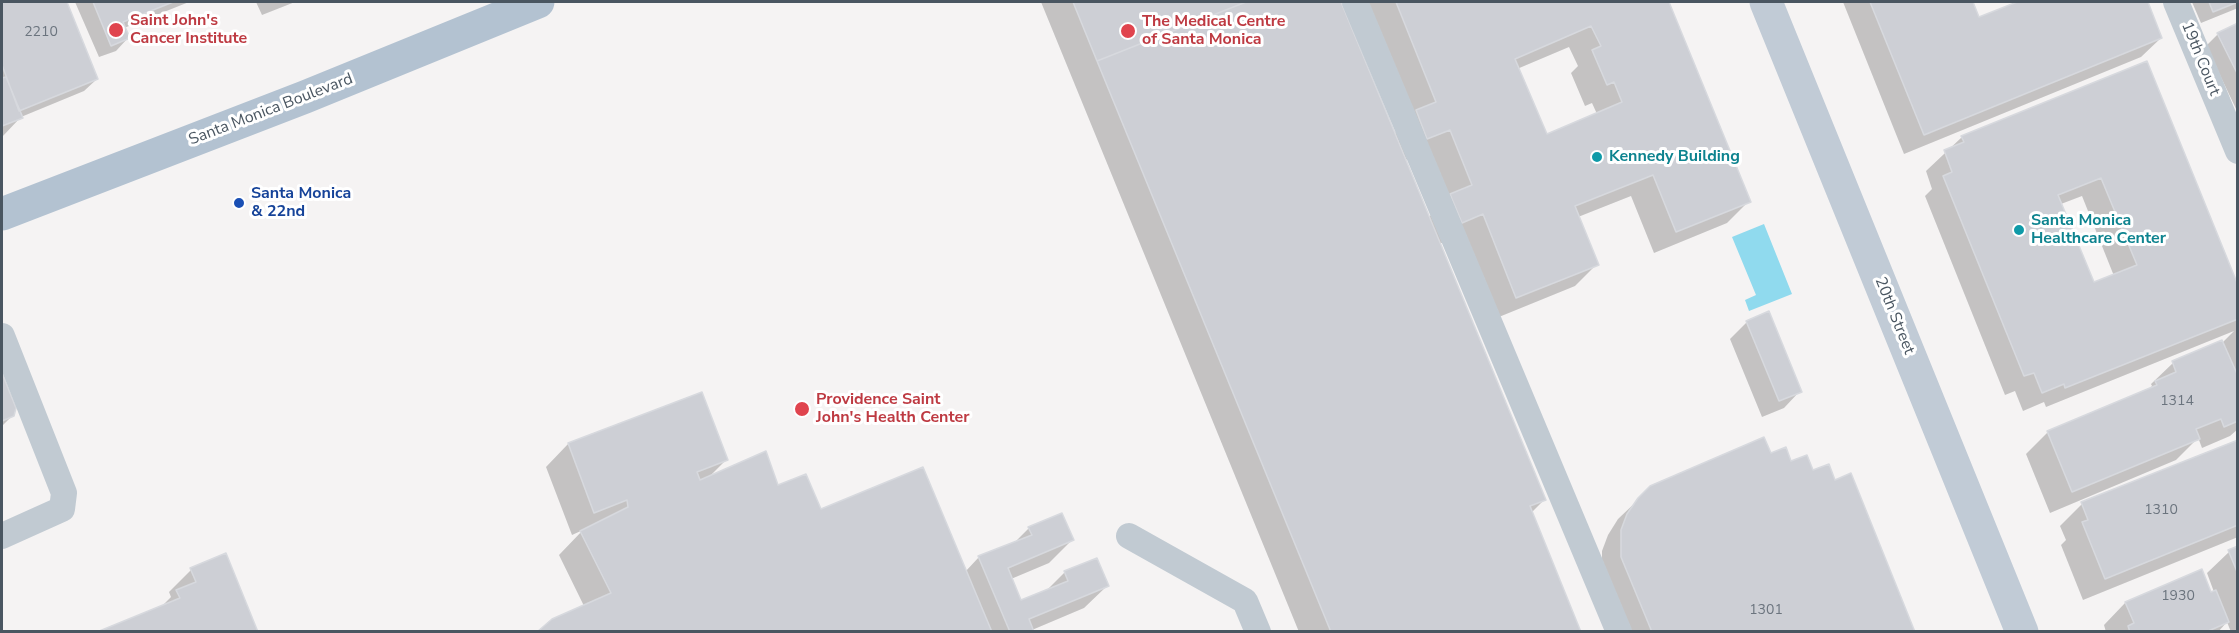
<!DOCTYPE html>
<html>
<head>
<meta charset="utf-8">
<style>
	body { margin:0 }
	#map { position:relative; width:2239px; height:633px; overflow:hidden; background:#f5f3f3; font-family:"Nunito Sans",sans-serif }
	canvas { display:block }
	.frame { position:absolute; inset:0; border:3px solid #4a5661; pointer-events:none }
</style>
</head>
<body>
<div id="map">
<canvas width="2239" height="633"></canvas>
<div class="frame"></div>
</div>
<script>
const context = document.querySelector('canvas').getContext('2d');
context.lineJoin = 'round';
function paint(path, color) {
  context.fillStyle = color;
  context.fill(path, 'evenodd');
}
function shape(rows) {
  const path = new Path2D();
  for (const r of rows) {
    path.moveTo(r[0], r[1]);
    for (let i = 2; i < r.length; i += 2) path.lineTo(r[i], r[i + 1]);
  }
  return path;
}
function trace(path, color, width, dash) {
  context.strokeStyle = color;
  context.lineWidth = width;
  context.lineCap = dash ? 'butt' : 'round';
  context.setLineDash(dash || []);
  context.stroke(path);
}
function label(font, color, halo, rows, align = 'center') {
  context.font = font + ' "Nunito Sans",sans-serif';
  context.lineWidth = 6;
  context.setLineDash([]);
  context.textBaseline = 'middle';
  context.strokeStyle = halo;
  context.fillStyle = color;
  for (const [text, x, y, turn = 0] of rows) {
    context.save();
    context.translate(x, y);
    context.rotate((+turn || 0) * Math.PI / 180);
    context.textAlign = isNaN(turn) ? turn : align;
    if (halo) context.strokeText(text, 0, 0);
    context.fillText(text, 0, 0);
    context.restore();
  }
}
paint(shape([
	[1764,224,1792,294,1749,311,1745,300,1756,295,1732,237]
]), '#90daee');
paint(shape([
	[2,2,65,2,97,79,84,91,21,117,2,137],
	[75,2,189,2,124,28,128,38,116,51,99,57],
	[256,2,295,2,262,15],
	[1041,2,1340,2,1394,134,1411,116,1365,2,1668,2,1749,201,1727,223,1654,253,1631,196,1578,217,1597,264,1575,286,1494,319,1461,235,1439,244,1544,500,1531,513,1580,632,1299,632],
	[1569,47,1578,66,1571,73,1585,106,1592,103,1597,114,1546,136,1517,69],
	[1428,151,1447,199,1428,218,1405,160],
	[1843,2,1971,2,1978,19,2021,2,2146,2,2161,38,2141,57,1904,154],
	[2192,2,2238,2,2238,8,2201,23],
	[2238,25,2238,113,2206,46,2218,34],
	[2146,63,2238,289,2238,429,2230,436,2202,448,2199,440,2195,441,2176,460,2050,513,2026,454,2048,432,2147,391,2152,386,2151,384,2173,363,2222,343,2234,331,2046,407,2044,402,2023,411,2015,391,2005,395,1925,196,1932,189,1926,171,1962,137],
	[2082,196,2114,276,2093,284,2061,204],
	[1747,322,1800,391,1784,408,1762,417,1730,339],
	[2,377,15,408,13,415,2,426],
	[2238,441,2238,537,2083,600,2061,545,2066,540,2060,526,2082,504],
	[568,444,726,460,709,477,777,487,820,511,965,572,979,557,1014,543,1029,528,1072,540,1049,563,1011,579,1021,602,1046,591,1065,572,1107,586,1084,608,1032,630,1033,632,539,632,584,606,559,555,583,530,572,535,546,467],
	[1770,455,1835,482,1914,632,1625,632,1602,577,1602,551,1608,535,1618,519,1639,499],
	[2238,548,2238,629,2231,632,2227,622,2218,632,2106,632,2104,625,2125,603,2201,571,2211,594,2214,592,2207,573,2229,552],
	[191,570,256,632,161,607,171,597,169,592]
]), '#0003');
const building = shape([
	[2,2,67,2,98,79,19,111,2,65,2,2],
	[93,2,173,2,123,22,130,38,111,46,93,2],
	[1073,2,1246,2,1097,61,1073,2],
	[1246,2,1341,2,1546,500,1530,506,1581,632,1331,632,1097,61,1246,2],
	[1396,2,1669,2,1751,202,1676,232,1653,175,1575,206,1599,265,1516,298,1483,214,1462,223,1450,194,1472,185,1450,130,1427,139,1416,110,1436,102,1396,2],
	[1591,26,1601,46,1592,50,1607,85,1614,82,1622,102,1547,134,1515,59,1591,26],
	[1870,2,1973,2,1979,17,2017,2,2148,2,2162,38,1924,135,1870,2],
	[2209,2,2238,2,2213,12,2209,2],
	[2238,23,2238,75,2217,33,2238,23],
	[2147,61,2238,285,2238,319,2065,388,2064,384,2042,393,2034,373,2024,376,1943,176,1952,172,1944,150,1964,142,1961,136,2147,61],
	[2101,178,2137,265,2094,282,2058,195,2101,178],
	[6,77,23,118,2,126,2,78,6,77],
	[1769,311,1802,392,1779,401,1746,321,1769,311],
	[2222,340,2238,376,2238,421,2224,427,2221,419,2196,429,2200,439,2072,492,2047,431,2157,385,2155,381,2176,372,2172,361,2222,340],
	[2,373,16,408,14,416,2,421,2,373],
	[702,392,728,460,697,472,700,480,766,451,778,485,806,474,821,509,923,467,992,632,537,632,552,619,611,593,580,531,628,507,627,500,594,513,568,443,702,392],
	[1764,437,1771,453,1786,447,1791,461,1807,455,1813,470,1829,464,1835,480,1851,473,1915,632,1652,632,1621,557,1621,530,1627,514,1638,498,1650,486,1764,437],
	[2238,440,2238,525,2105,579,2082,522,2088,520,2081,502,2238,440],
	[1062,513,1074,540,1008,568,1021,600,1068,581,1064,571,1097,558,1109,586,1029,619,1034,632,1010,632,978,556,1032,535,1028,527,1062,513],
	[2238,546,2238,574,2228,550,2238,546],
	[226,553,258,632,97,632,180,598,176,590,196,582,190,568,226,553],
	[2202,569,2211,592,2216,590,2229,622,2206,632,2130,632,2128,626,2134,623,2125,602,2202,569]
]);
paint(building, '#cdcfd5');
trace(building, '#d7d9de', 1.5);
trace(shape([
	[1355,2,1619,632],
	[2176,2,2238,151],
	[2,336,64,493,62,509,2,536],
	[1129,536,1245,601,1258,632]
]), '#c1cad2', 26);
trace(shape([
	[1766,2,2022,632]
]), '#c1cbd6', 33);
trace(shape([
	[2,214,305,97,538,2]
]), '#b3c2d1', 33);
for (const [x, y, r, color] of [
	[116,30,8,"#e0444e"],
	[1128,31,8,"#e0444e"],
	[1597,157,6,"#0f9aa8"],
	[239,203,6,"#1a4fb4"],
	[2019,230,6,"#0f9aa8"],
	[802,409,8,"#e0444e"]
]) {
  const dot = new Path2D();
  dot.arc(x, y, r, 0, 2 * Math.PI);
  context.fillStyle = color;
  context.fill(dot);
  trace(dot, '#fff', 2);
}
label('14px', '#6b747e', null, [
	["2210",41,33],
	["1314",2177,402],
	["1310",2161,511],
	["1930",2178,597],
	["1301",1766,611]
]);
label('bold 16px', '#be3a42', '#fff', [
	["Saint John's",130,21],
	["Cancer Institute",130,39],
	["The Medical Centre",1142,22],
	["of Santa Monica",1142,40],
	["Providence Saint",816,400],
	["John's Health Center",816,418]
], 'left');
label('16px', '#4a5661', '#fff', [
	["19th Court",2200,59,68],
	["Santa Monica Boulevard",271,110,-21],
	["20th Street",1894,316,68]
]);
label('bold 16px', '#0d838f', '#fff', [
	["Kennedy Building",1609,157],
	["Santa Monica",2031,221],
	["Healthcare Center",2031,239]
], 'left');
label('bold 16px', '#164399', '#fff', [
	["Santa Monica",251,194],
	["& 22nd",251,212]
], 'left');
</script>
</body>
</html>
